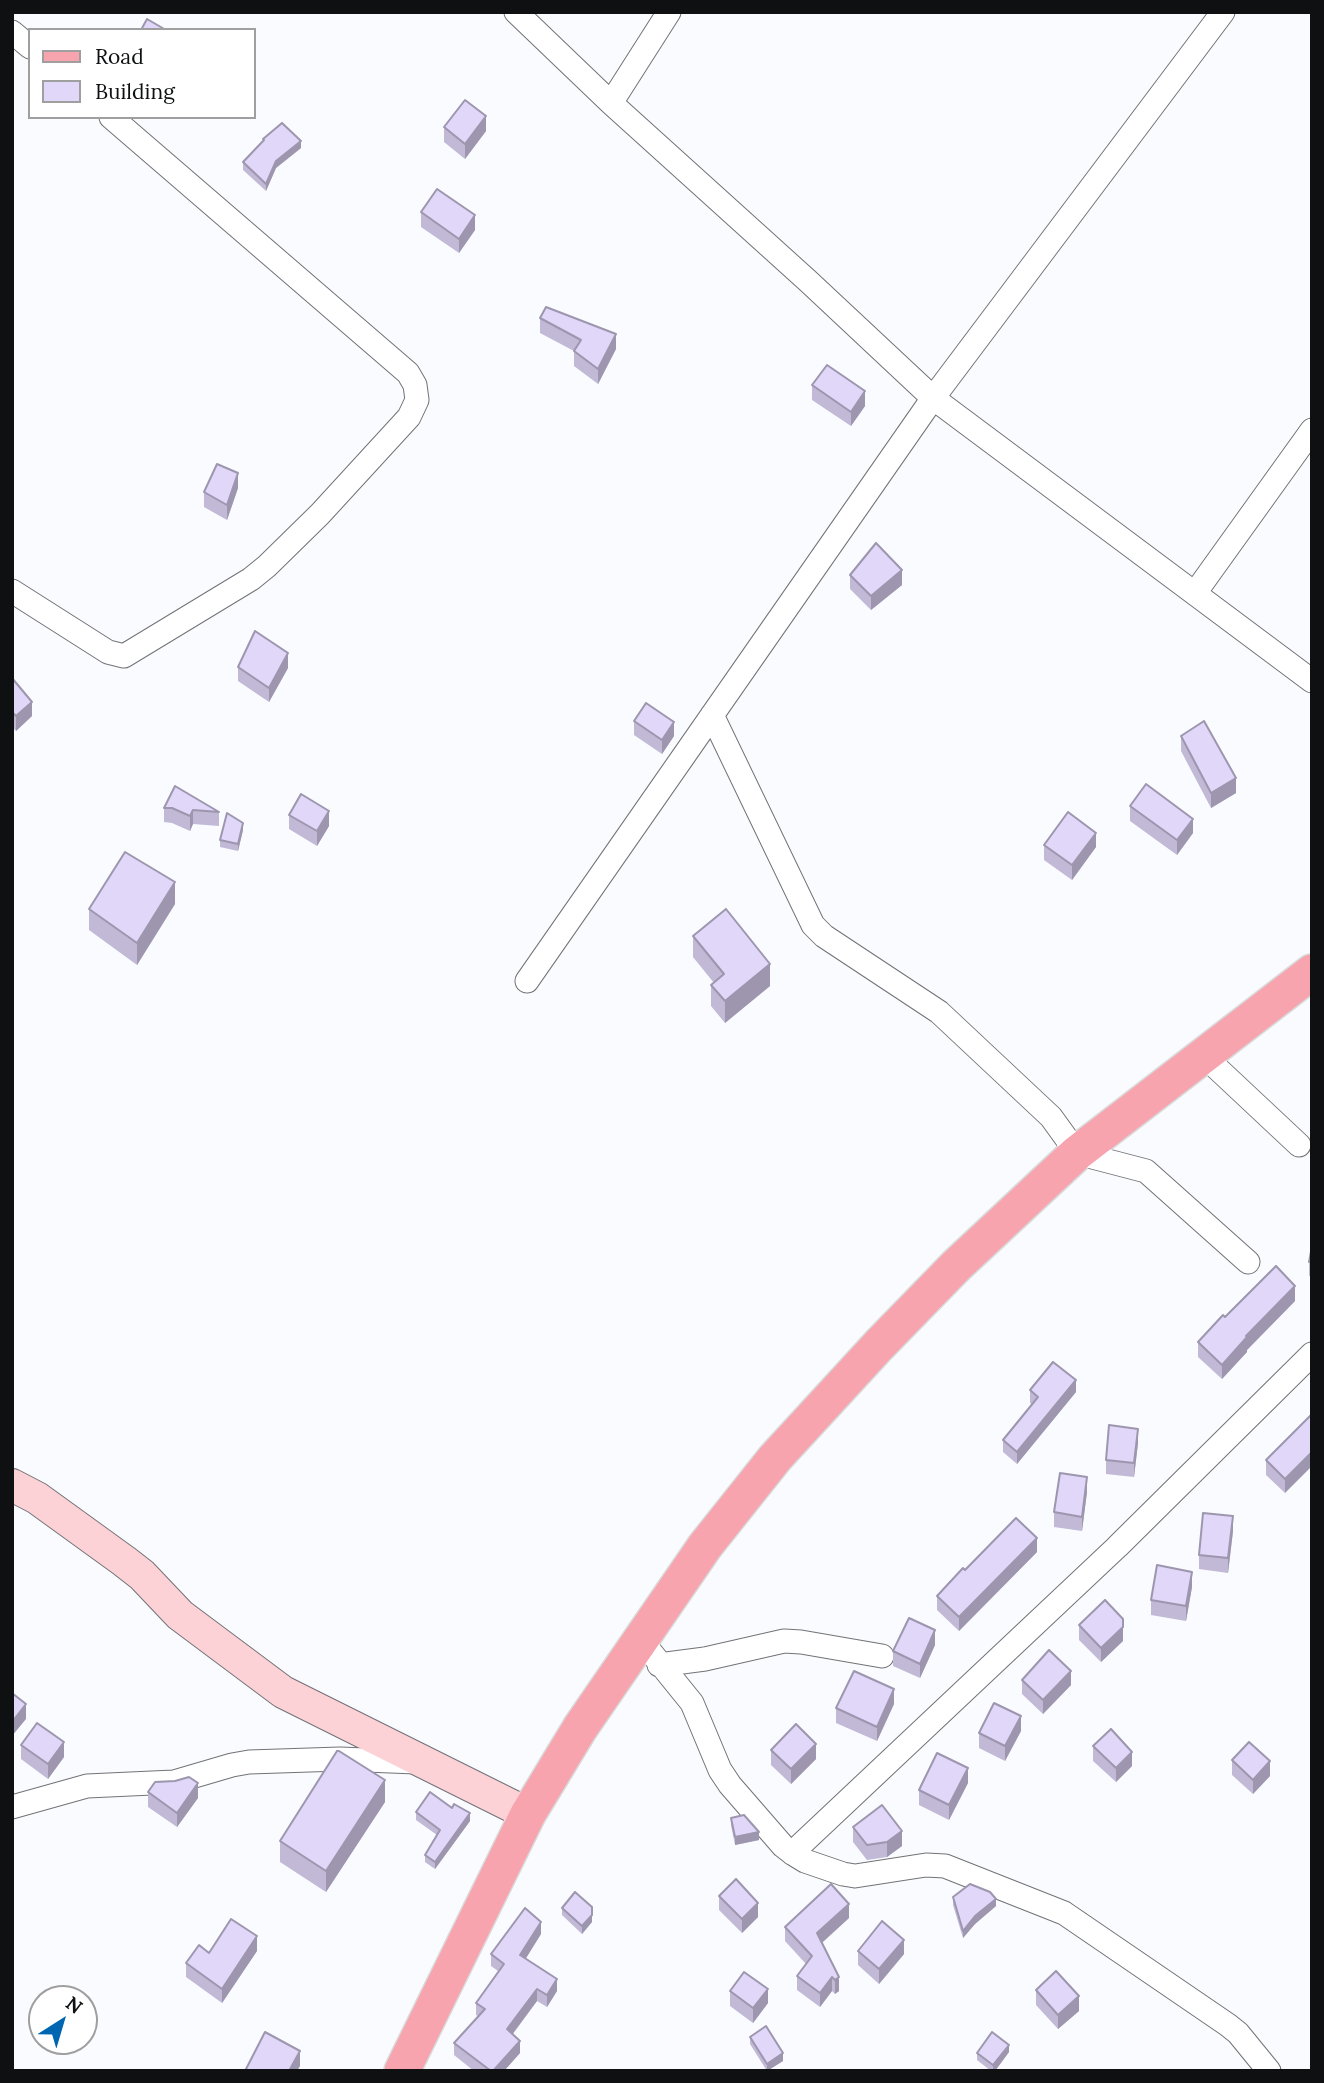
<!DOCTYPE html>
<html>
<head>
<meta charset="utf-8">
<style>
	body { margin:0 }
	#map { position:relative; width:1324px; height:2083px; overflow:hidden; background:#f9fbff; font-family:Lora,serif }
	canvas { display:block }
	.frame { position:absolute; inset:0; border:14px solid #0f1011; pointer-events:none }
	.legend { position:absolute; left:28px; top:28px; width:228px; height:91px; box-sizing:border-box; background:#fff; border:2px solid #9f9fa0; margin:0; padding:9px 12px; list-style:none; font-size:21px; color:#0f1011 }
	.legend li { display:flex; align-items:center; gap:14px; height:35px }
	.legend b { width:35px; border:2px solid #9f9fa0 }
	.north { position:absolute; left:28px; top:1985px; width:70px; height:70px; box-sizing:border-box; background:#fff; border:2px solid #9f9fa0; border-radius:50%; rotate:37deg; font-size:19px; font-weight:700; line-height:28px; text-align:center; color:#0f1011 }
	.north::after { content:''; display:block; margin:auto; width:24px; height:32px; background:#0066b2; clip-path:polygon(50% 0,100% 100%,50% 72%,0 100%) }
</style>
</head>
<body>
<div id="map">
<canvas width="1324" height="2083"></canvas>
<div class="frame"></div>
<ul class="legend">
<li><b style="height:9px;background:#f8a4ae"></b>Road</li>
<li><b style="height:19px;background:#e0d7f9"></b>Building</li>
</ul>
<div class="north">N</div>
</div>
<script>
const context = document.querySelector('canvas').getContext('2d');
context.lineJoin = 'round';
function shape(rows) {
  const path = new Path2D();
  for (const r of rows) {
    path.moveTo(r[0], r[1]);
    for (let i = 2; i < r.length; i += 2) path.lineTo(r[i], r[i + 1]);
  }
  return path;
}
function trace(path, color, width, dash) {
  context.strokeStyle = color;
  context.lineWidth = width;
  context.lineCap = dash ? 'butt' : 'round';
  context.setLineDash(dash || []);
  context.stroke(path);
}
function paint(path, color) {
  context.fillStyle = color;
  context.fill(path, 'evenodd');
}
const street = shape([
	[516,12,611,103,808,281,933,398,1312,681],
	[12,32,30,47],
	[611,103,669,12],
	[12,591,108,652,124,656,251,579,267,566,320,514,409,417,417,400,415,385,408,373,111,117],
	[1195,593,1312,430],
	[712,715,813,925,824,936,939,1012,1051,1117,1077,1153,1146,1171,1248,1262],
	[527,981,933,398,1223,12],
	[1203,1055,1299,1145],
	[641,1640,692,1703,720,1770,730,1785,783,1846,792,1853,805,1861,843,1874,855,1876,926,1865,945,1866,1064,1913,1228,2025,1238,2033,1269,2071],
	[659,1665,705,1659,784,1641,801,1642,882,1656],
	[12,1807,87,1786,174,1782,232,1765,249,1762,340,1759,416,1762],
	[792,1853,1117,1547,1312,1354]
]);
const secondary = shape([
	[12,1485,37,1498,124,1561,142,1575,180,1615,283,1692,528,1814]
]);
const primary = shape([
	[402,2071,528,1814,580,1728,705,1546,775,1458,879,1345,956,1266,1077,1153,1312,972]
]);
trace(street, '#727376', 25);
trace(secondary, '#727376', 34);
trace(primary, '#d9d9d9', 38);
trace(street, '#fff', 23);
trace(secondary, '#fcd2d6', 32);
trace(primary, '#f8a4ae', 35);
paint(shape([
	[444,127,486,131,465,159,444,142],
	[263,139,301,148,276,168,266,191,243,170,243,162,263,142],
	[421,212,475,230,459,253,421,227],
	[540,318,616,349,598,384,574,366,574,351,540,333],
	[812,385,865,406,851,426,812,400],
	[238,488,227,520,204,507,204,492],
	[850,575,902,585,871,610,850,589],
	[238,667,288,668,269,702,238,681],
	[12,678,32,716,16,731,12,727],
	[634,721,674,736,662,754,634,735],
	[1181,736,1236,793,1211,808,1181,751],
	[1130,806,1193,833,1177,855,1130,821],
	[164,808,219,812,219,826,193,824,190,831,172,823,164,822],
	[289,815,329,826,317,846,289,829],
	[243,830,238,851,220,847,220,840],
	[1044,845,1096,847,1072,880,1044,860],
	[175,904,137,965,89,930,89,909],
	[693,936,770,986,725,1023,711,1006,711,985,714,983,693,957],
	[1312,1246,1312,1277,1309,1276,1309,1262],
	[1295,1301,1247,1350,1247,1352,1222,1379,1198,1357,1198,1342],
	[1030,1390,1076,1392,1017,1464,1003,1452,1003,1440,1032,1404,1030,1403],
	[1312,1414,1285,1493,1266,1475,1266,1460],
	[1138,1443,1134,1477,1106,1474,1106,1460],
	[1087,1492,1082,1531,1054,1527,1054,1512],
	[1233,1531,1228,1573,1199,1569,1199,1555],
	[1037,1552,959,1631,937,1610,937,1596,965,1570],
	[1192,1587,1186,1621,1151,1615,1151,1600],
	[1079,1625,1123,1641,1101,1662,1079,1640],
	[935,1645,920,1678,893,1666,893,1651],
	[1022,1680,1071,1685,1043,1714,1022,1694],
	[894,1704,877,1741,836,1723,836,1708],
	[1021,1731,1005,1761,979,1748,979,1733],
	[21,1745,64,1757,48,1779,21,1759],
	[1093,1746,1132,1766,1116,1782,1093,1761],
	[771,1750,816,1759,791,1784,771,1765],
	[1232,1760,1270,1776,1253,1794,1232,1775],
	[175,1781,198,1798,177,1827,148,1807,148,1792],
	[968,1783,949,1820,919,1805,919,1790],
	[385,1802,326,1892,280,1862,280,1841],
	[452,1808,470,1821,435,1869,425,1862,425,1855,437,1835,416,1820,416,1812],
	[731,1818,759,1840,735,1845,731,1825],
	[853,1827,902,1846,887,1857,867,1860,853,1842],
	[719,1896,758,1917,742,1933,719,1910],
	[953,1897,996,1906,975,1924,963,1938,953,1905],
	[562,1908,592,1922,582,1934,562,1915],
	[849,1918,822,1943,839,1991,835,1994,832,1991,820,2007,797,1990,797,1976,806,1964,785,1941,785,1927],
	[541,1934,525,1959,557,1991,547,2007,537,2001,513,2034,520,2053,504,2071,474,2071,454,2055,454,2043,478,2016,476,2015,476,2003,498,1971,491,1966,491,1954],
	[257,1951,222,2003,186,1977,186,1963,209,1953],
	[858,1951,904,1954,879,1984,858,1965],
	[1036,1990,1079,2011,1058,2029,1036,2005],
	[730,1991,768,2003,753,2023,730,2006],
	[750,2037,783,2061,767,2071,750,2044],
	[1009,2052,995,2071,991,2071,977,2060,977,2053]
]), '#c1b9d6');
paint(shape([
	[486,116,486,131,465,159,465,144],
	[301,141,301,148,276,168,266,191,266,184,276,161],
	[475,215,475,230,459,253,459,239],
	[616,334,616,349,598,384,598,369],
	[865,391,865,406,851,426,851,412],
	[238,473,238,488,227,520,227,505],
	[902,570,902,585,871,610,871,596],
	[288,653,288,668,269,702,269,688],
	[32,702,32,716,16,731,16,716],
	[674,722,674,736,662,754,662,740],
	[1236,778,1236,793,1211,808,1211,793],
	[193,810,193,824,190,831,190,816],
	[329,811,329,826,317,846,317,831],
	[1193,819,1193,833,1177,855,1177,840],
	[243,823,243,830,238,851,238,844],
	[1096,833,1096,847,1072,880,1072,865],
	[175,882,175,904,137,965,137,943],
	[770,964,770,986,725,1023,725,1001],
	[1295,1286,1295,1301,1247,1350,1247,1352,1222,1379,1222,1365,1246,1336],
	[1076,1380,1076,1392,1017,1464,1017,1452],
	[1138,1429,1138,1443,1134,1477,1134,1463],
	[1312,1452,1312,1466,1285,1493,1285,1479],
	[1087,1477,1087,1492,1082,1531,1082,1517],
	[1233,1516,1233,1531,1228,1573,1228,1558],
	[1037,1538,1037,1552,959,1631,959,1617],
	[1192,1572,1192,1587,1186,1621,1186,1606],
	[1123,1627,1123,1641,1101,1662,1101,1648],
	[935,1630,935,1645,920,1678,920,1664],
	[1071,1671,1071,1685,1043,1714,1043,1700],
	[894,1689,894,1704,877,1741,877,1727],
	[26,1704,26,1719,12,1736,12,1722],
	[1021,1716,1021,1731,1005,1761,1005,1746],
	[64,1742,64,1757,48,1779,48,1764],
	[816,1744,816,1759,791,1784,791,1769],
	[1132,1752,1132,1766,1116,1782,1116,1768],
	[1270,1761,1270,1776,1253,1794,1253,1780],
	[968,1768,968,1783,949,1820,949,1805],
	[385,1780,385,1802,326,1892,326,1871],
	[198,1783,198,1798,177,1827,177,1813],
	[470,1813,470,1821,435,1869,435,1862],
	[902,1831,902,1846,887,1857,887,1842],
	[759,1832,759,1840,735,1845,735,1837],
	[996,1899,996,1906,975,1924,963,1938,963,1931,975,1916],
	[758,1903,758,1917,742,1933,742,1919],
	[849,1904,849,1918,817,1947,817,1933],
	[592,1915,592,1922,582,1934,582,1926],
	[541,1922,541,1934,520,1968,520,1955],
	[257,1936,257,1951,222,2003,222,1989],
	[904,1940,904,1954,879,1984,879,1969],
	[832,1977,832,1991,820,2007,820,1993],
	[839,1977,839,1991,835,1994,835,1980],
	[557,1979,557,1991,547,2007,547,1995],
	[537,1989,537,2001,507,2041,507,2029],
	[768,1989,768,2003,753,2023,753,2008],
	[1079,1996,1079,2011,1058,2029,1058,2015],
	[520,2041,520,2053,504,2071,493,2071],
	[1009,2045,1009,2052,995,2071,993,2071,993,2065],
	[300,2051,300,2066,297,2071,289,2071],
	[783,2053,783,2061,767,2071,767,2064]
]), '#9d96ae');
const building = shape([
	[147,19,166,30,141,30,147,19],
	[465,100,486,116,465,144,444,127,465,100],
	[282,123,301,141,276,161,266,184,243,162,264,140,263,139,282,123],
	[437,189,475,215,459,239,421,212,437,189],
	[546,307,616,334,598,369,574,351,581,340,540,318,546,307],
	[827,365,865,391,851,412,812,385,827,365],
	[217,464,238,473,227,505,204,492,217,464],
	[876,543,902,570,871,596,850,575,876,543],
	[255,631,288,653,269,688,238,667,255,631],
	[12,678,32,702,16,716,12,712,12,678],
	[646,703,674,722,662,740,634,721,646,703],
	[1204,721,1236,778,1211,793,1181,736,1204,721],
	[1146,784,1193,819,1177,840,1130,806,1146,784],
	[175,786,219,812,193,810,190,816,172,808,164,808,175,786],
	[301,794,329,811,317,831,289,815,301,794],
	[1068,812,1096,833,1072,865,1044,845,1068,812],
	[227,813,243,823,238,844,220,840,227,813],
	[125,852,175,882,137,943,89,909,125,852],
	[726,909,770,964,725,1001,711,985,724,974,693,936,726,909],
	[1312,1246,1312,1262,1309,1262,1312,1246],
	[1276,1266,1295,1286,1246,1336,1247,1337,1222,1365,1198,1342,1223,1315,1225,1317,1276,1266],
	[1053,1362,1076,1380,1017,1452,1003,1440,1038,1397,1030,1390,1053,1362],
	[1312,1414,1312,1452,1285,1479,1266,1460,1312,1414],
	[1109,1425,1138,1429,1134,1463,1106,1460,1109,1425],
	[1060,1473,1087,1477,1082,1517,1054,1512,1060,1473],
	[1203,1513,1233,1516,1228,1558,1199,1555,1203,1513],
	[1016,1518,1037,1538,959,1617,937,1596,963,1568,965,1570,1016,1518],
	[1157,1565,1192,1572,1186,1606,1151,1600,1157,1565],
	[1105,1600,1123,1619,1123,1627,1101,1648,1079,1625,1105,1600],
	[909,1618,935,1630,920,1664,893,1651,909,1618],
	[1049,1650,1071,1671,1043,1700,1022,1680,1049,1650],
	[854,1671,894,1689,877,1727,836,1708,854,1671],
	[12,1693,26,1704,12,1722,12,1693],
	[994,1703,1021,1716,1005,1746,979,1733,994,1703],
	[37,1723,64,1742,48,1764,21,1745,37,1723],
	[796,1724,816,1744,791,1769,771,1750,796,1724],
	[1111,1729,1132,1752,1116,1768,1093,1746,1111,1729],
	[1249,1742,1270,1761,1253,1780,1232,1760,1249,1742],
	[337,1751,339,1751,385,1780,326,1871,280,1841,337,1751],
	[937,1753,968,1768,949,1805,919,1790,937,1753],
	[189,1777,198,1783,177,1813,148,1792,155,1782,175,1781,189,1777],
	[430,1792,452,1808,454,1804,470,1813,435,1862,425,1855,440,1830,416,1812,430,1792],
	[882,1805,902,1831,887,1842,867,1845,853,1827,882,1805],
	[744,1815,759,1832,735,1837,731,1818,744,1815],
	[736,1879,758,1903,742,1919,719,1896,736,1879],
	[831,1884,849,1904,817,1933,839,1977,835,1980,832,1977,820,1993,797,1976,812,1956,785,1927,831,1884],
	[970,1884,990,1892,996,1899,975,1916,963,1931,953,1897,970,1884],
	[575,1892,592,1907,592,1915,582,1926,562,1908,575,1892],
	[525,1908,541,1922,520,1955,557,1979,547,1995,537,1989,507,2029,520,2041,493,2071,491,2071,454,2043,485,2009,476,2003,504,1964,491,1954,525,1908],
	[231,1919,257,1936,222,1989,186,1963,199,1945,209,1953,231,1919],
	[882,1921,904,1940,879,1969,858,1951,882,1921],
	[1056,1971,1079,1996,1058,2015,1036,1990,1056,1971],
	[744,1972,768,1989,753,2008,730,1991,744,1972],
	[766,2026,783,2053,767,2064,750,2037,766,2026],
	[265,2032,300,2051,289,2071,245,2071,265,2032],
	[992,2032,1009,2045,993,2065,977,2053,992,2032]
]);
paint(building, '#e0d7f9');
trace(building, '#9d96ae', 2);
</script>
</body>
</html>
